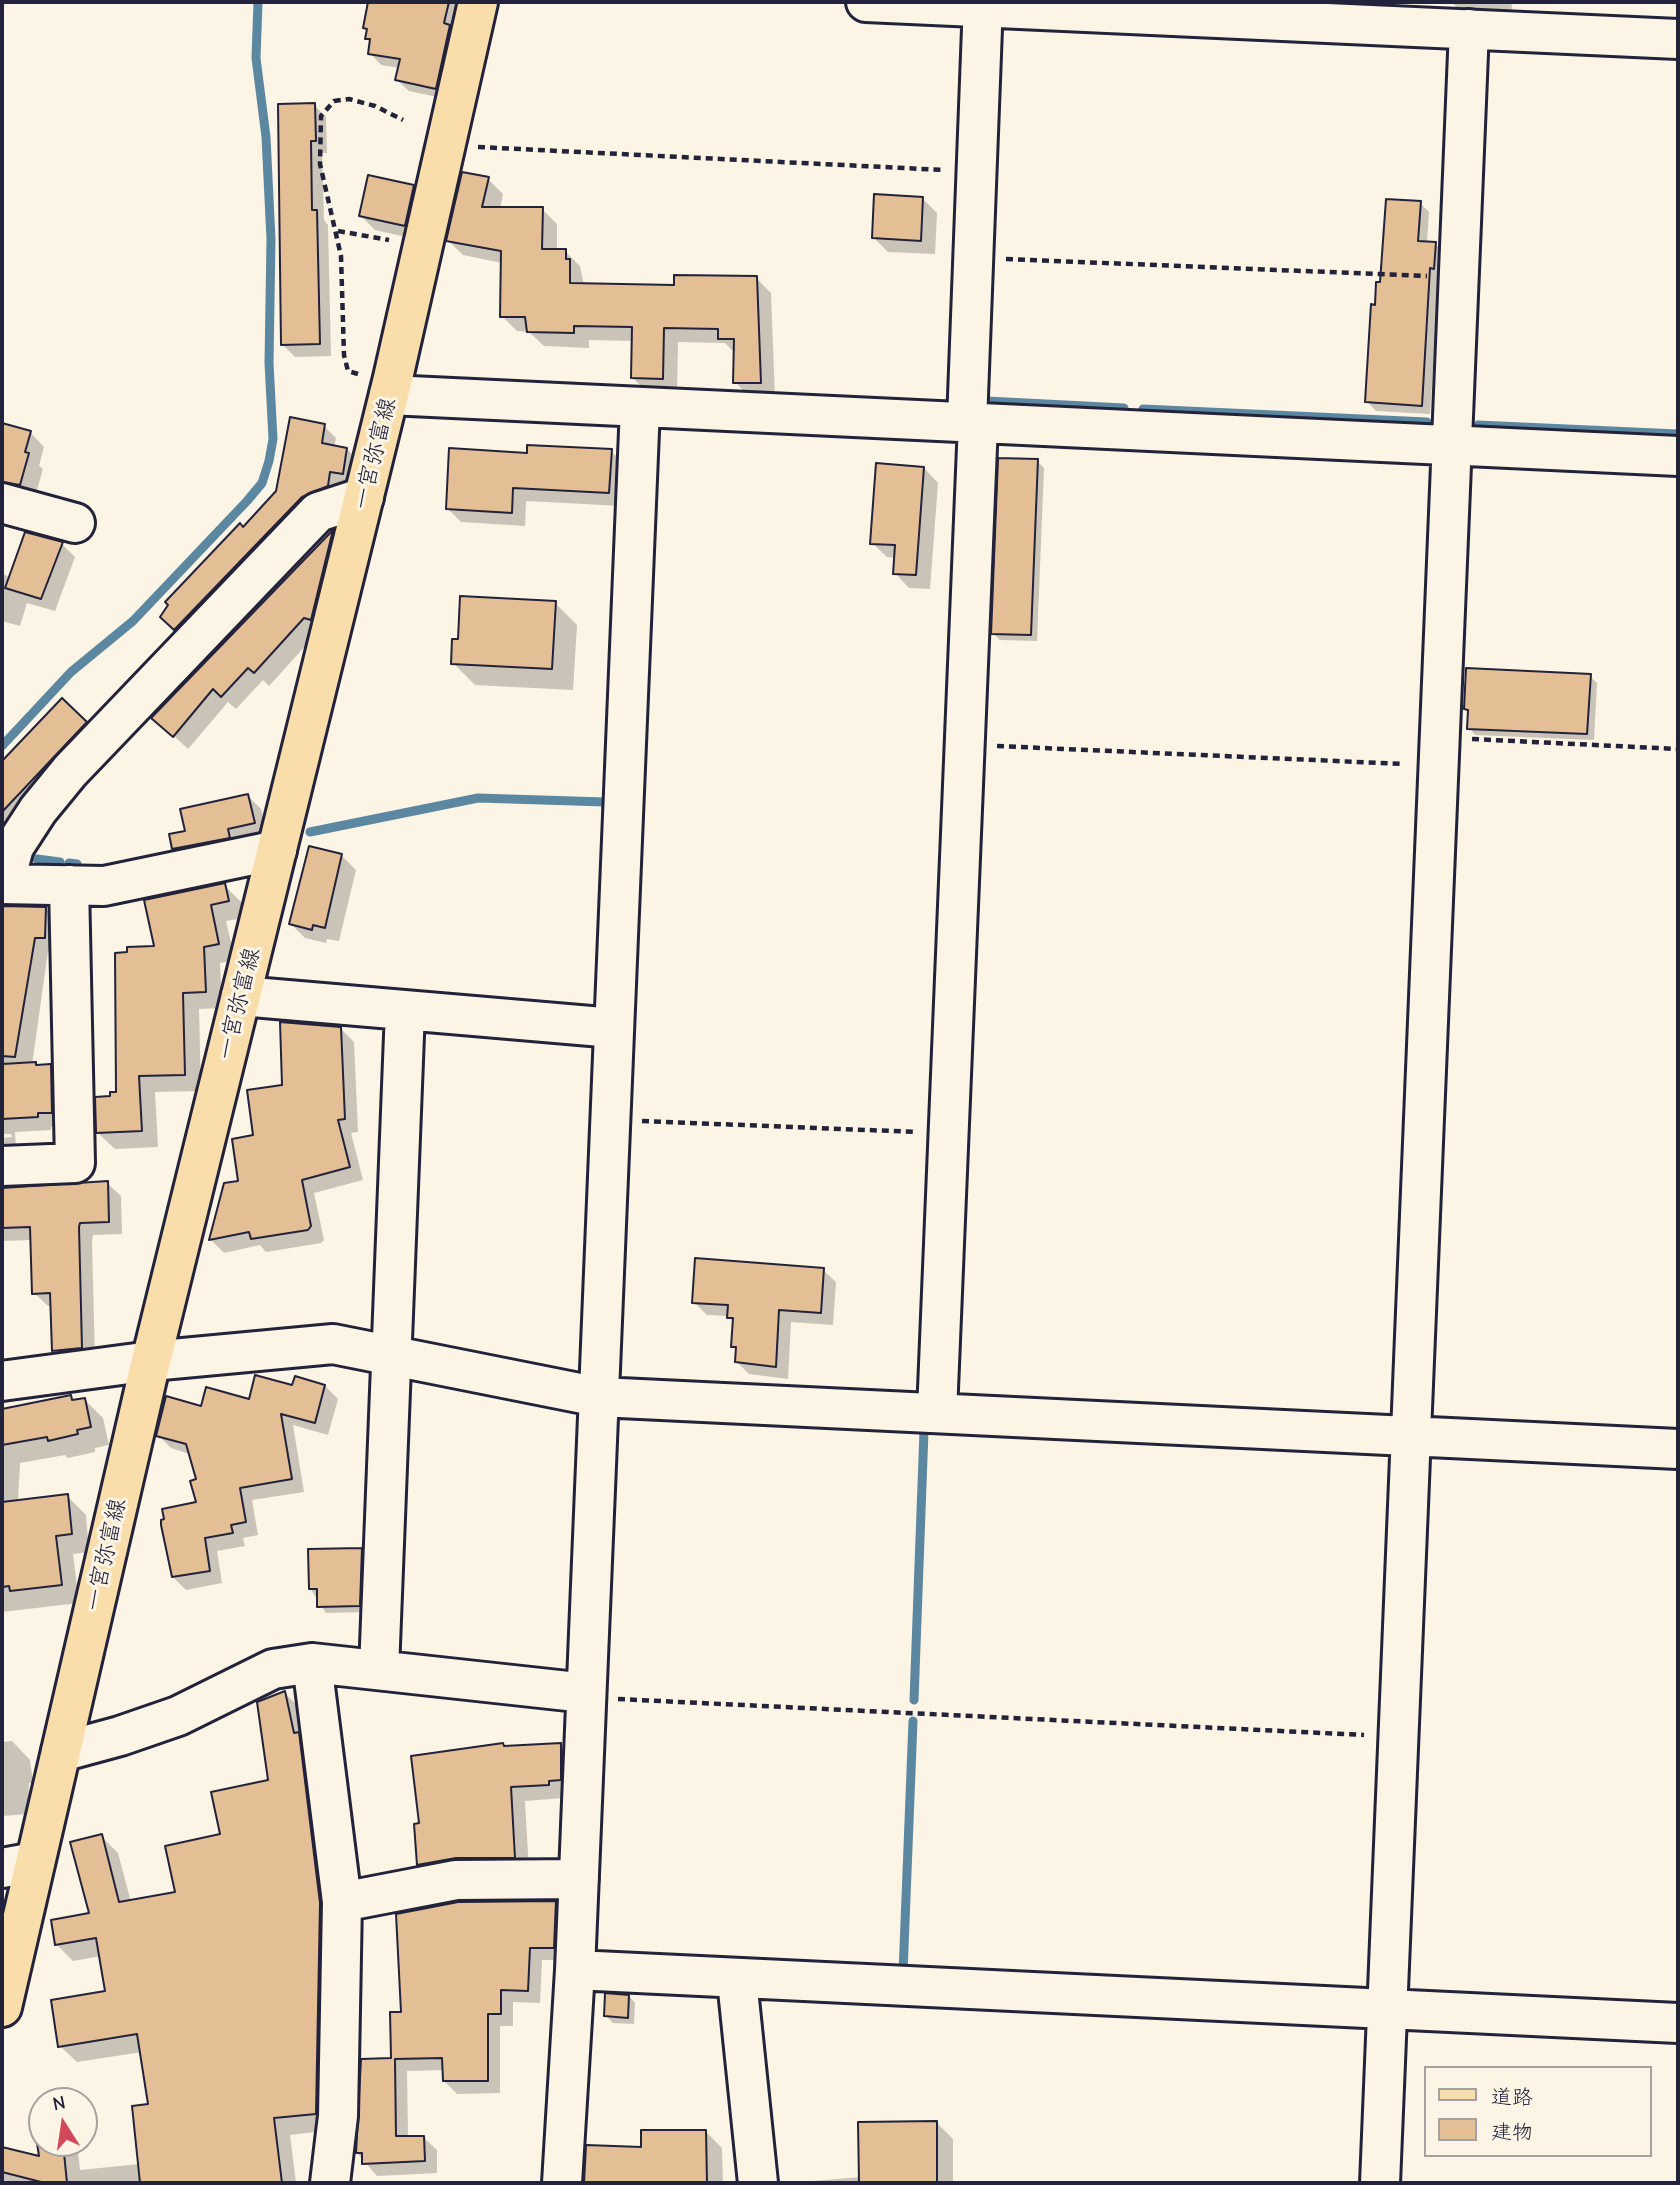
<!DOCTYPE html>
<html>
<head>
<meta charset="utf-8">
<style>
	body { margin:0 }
	#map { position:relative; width:1680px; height:2185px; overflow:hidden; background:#fcf5e5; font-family:"Comic Neue","Klee One",sans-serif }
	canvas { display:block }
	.frame { position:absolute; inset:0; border:4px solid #22223b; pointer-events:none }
	.legend { position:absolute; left:1424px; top:2066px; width:228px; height:91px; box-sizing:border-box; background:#fcf5e5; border:2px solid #a5a1a1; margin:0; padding:9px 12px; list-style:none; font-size:21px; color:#22223b }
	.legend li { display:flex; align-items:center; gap:14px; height:35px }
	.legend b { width:35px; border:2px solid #a5a1a1 }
	.north { position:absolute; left:28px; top:2087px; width:70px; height:70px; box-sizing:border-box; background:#fcf5e5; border:2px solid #a5a1a1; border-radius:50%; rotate:348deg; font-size:19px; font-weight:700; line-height:28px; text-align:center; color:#22223b }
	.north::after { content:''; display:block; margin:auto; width:24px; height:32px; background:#d1495b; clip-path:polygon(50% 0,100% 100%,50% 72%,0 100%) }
</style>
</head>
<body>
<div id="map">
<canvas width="1680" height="2185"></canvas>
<div class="frame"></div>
<ul class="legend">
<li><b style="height:9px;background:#f9deab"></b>道路</li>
<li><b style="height:19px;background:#e4bf95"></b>建物</li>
</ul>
<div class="north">N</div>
</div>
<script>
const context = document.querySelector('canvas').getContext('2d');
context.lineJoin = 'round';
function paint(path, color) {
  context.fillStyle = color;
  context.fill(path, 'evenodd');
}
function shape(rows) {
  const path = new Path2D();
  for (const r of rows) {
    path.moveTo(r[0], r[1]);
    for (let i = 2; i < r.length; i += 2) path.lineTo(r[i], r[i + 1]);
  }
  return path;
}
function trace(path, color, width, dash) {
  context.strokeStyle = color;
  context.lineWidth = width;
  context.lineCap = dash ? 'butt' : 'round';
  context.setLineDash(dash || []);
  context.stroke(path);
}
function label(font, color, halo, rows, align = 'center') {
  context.font = font + ' "Comic Neue","Klee One",sans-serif';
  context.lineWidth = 6;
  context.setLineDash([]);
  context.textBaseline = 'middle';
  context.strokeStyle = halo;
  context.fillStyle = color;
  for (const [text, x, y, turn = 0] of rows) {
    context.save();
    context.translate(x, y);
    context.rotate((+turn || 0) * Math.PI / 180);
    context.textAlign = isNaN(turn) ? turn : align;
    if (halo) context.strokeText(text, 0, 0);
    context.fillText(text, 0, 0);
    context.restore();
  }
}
paint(shape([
	[401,2,463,2,447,99,409,91,397,80,400,68,381,65,370,53,371,42,365,28,399,11],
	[1452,2,1512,2,1511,22,1466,18],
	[314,105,326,117,327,153,322,153,324,220,328,225,331,356,295,357,282,344],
	[488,179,503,194,500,209,542,209,557,224,557,251,565,251,580,266,584,285,675,287,756,278,771,293,775,398,750,397,735,382,736,354,725,343,678,342,677,393,647,392,632,377,633,341,589,340,589,348,544,346,529,332,517,331,502,316,502,263,463,255,448,240],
	[413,187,428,201,419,240,375,230,361,216],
	[923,199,937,213,935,254,888,252,873,237],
	[1420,203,1429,212,1427,243,1435,244,1444,253,1443,277,1439,277,1430,414,1376,411,1367,401,1376,307,1382,284],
	[2,425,30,432,44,447,39,466,43,469,35,497,2,488],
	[324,426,336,438,334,447,347,449,359,461,354,485,342,483,339,498,187,641,162,617,278,492],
	[611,451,625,465,622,506,526,501,525,526,461,522,447,508,529,454],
	[1037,461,1044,468,1037,641,1000,640,993,633],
	[924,468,938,483,930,589,909,588,895,573,896,558,887,557,872,543],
	[333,533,346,546,319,631,269,686,263,680,236,709,228,702,188,749,154,718],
	[62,544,75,557,55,611,27,603,20,626,2,621,2,574,11,577],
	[555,603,577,625,573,690,475,685,453,663],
	[1590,676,1597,683,1594,740,1475,735,1469,728,1469,713,1465,709],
	[62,700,99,736,15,838,2,825,2,764],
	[247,795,261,809,268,837,188,862,174,849,187,832],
	[342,856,356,870,339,941,327,939,326,943,305,938,291,924],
	[224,885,241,902,244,918,226,921,235,960,220,963,222,1008,199,1009,201,1091,155,1092,158,1147,115,1149,98,1133,112,1098,118,1094,156,947],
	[2,906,45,908,59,922,59,951,48,951,32,1065,50,1066,64,1080,65,1126,51,1127,51,1130,15,1132,16,1149,2,1150,2,1138,12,1137,11,1134,2,1134],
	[340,1028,354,1042,358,1132,351,1133,363,1180,314,1193,324,1240,321,1243,266,1252,260,1245,224,1253,211,1240,225,1185,240,1182,255,1137,284,1087],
	[107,1183,121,1196,122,1234,93,1235,92,1242,95,1361,67,1364,54,1350,52,1306,48,1306,34,1293,32,1240,2,1241,2,1189],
	[823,1270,836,1282,833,1325,791,1322,788,1379,749,1374,737,1362,738,1351,733,1346,734,1323,728,1316,707,1315,694,1302],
	[325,1386,338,1399,328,1435,293,1425,304,1492,252,1500,258,1535,243,1538,245,1546,217,1551,222,1583,186,1590,173,1577,198,1503,198,1481,190,1454,171,1448,158,1435,202,1408,250,1401,293,1387],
	[70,1397,74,1401,85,1400,103,1418,109,1445,95,1448,95,1452,68,1458,65,1455,20,1463,18,1502,67,1496,86,1515,89,1552,73,1554,79,1603,2,1612,2,1421,9,1421],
	[361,1550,368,1557,366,1612,326,1613,310,1588],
	[285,1693,301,1710,336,1921,332,2130,290,2135,296,2183,7,2183,2,2178,2,2149,41,2158,35,2110,42,2109,42,2143,77,2143,80,2170,140,2164,150,2106,142,2052,77,2062,60,2046,107,1992,101,1956,73,1961,56,1944,91,1915,101,1836,118,1853,131,1902,177,1894,270,1781],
	[12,1741,30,1760,33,1783,29,1783,28,1814,2,1816,2,1742],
	[561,1745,575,1759,575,1794,562,1794,563,1798,525,1801,529,1871,433,1879,419,1864,505,1748],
	[555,1903,568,1916,566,1960,542,1960,540,2003,513,2002,513,2026,500,2026,500,2093,457,2094,444,2081,444,2070,407,2071,408,2138,424,2138,437,2150,437,2173,377,2176,357,2153,393,2060,402,2014],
	[629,1996,635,2003,634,2024,613,2023,606,2016],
	[936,2122,953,2139,953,2183,789,2183,861,2177],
	[706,2132,722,2148,723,2183,586,2183,588,2147,643,2149]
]), '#0003');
trace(shape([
	[987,401,1124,408],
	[1143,409,1427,422],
	[1478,425,1678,434],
	[2,746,71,672,133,621,247,501,262,483,269,461,273,439,269,363,271,239,266,137,256,58,258,2],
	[310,832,478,798,605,802,607,813],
	[37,859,60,862],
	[69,863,77,864],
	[914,1700,924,1431],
	[903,1973,913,1721]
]), '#5c87a0', 9);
const building = shape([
	[368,2,449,2,444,23,450,25,436,89,395,80,400,59,368,54,370,39,365,39,367,29,363,28,368,2],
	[315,103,316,141,311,141,312,210,317,210,320,344,281,345,278,104,315,103],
	[462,172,489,177,482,207,543,207,542,249,566,249,566,259,570,259,570,283,674,285,674,275,757,276,761,383,733,383,734,339,718,339,718,329,664,328,663,379,631,378,632,327,574,326,574,333,527,332,525,317,500,317,501,251,446,241,462,172],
	[368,175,414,185,405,226,359,216,368,175],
	[874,194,923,197,921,241,872,238,874,194],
	[1386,199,1421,201,1418,241,1436,242,1434,269,1430,268,1422,406,1365,402,1371,304,1375,305,1376,282,1380,282,1386,199],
	[290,417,325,424,322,443,347,448,343,474,330,472,328,486,302,497,174,630,160,617,168,605,165,602,240,523,243,527,276,491,290,417],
	[2,423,31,431,25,452,29,453,20,485,2,482,2,423],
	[527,445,612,449,609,493,513,488,512,513,446,509,449,448,527,453,527,445],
	[998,458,1038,459,1031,635,991,634,998,458],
	[876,463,924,467,916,575,893,574,895,545,870,544,876,463],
	[333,530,311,620,304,618,254,673,248,668,221,697,213,689,173,737,151,718,333,530],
	[25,532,63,542,41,599,5,588,25,532],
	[460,596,556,601,552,669,451,664,452,639,458,639,460,596],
	[1466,668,1591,674,1587,734,1467,729,1468,710,1464,709,1466,668],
	[62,698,87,722,2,812,2,761,62,698],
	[248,794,255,823,228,829,230,838,172,849,169,834,185,831,180,809,248,794],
	[309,846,342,854,325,928,313,925,312,930,289,924,309,846],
	[225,883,229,901,211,905,219,944,204,947,206,992,183,993,185,1075,139,1076,142,1131,96,1133,95,1097,110,1096,110,1092,116,1092,115,953,127,952,127,947,154,946,144,900,225,883],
	[2,906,46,907,45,938,35,938,15,1057,2,1056,2,906],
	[280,1022,341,1027,345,1119,338,1120,350,1167,302,1180,311,1226,308,1230,251,1239,249,1232,209,1240,224,1183,238,1181,232,1139,253,1135,247,1090,282,1085,280,1022],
	[36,1062,36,1065,51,1064,52,1113,38,1113,38,1117,2,1119,2,1064,36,1062],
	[108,1181,109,1222,80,1223,79,1227,82,1348,52,1351,50,1293,32,1294,30,1227,2,1228,2,1188,108,1181],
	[695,1258,824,1268,821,1313,779,1310,776,1367,735,1362,736,1347,731,1347,733,1318,727,1318,728,1305,692,1303,695,1258],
	[255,1375,292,1385,295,1376,325,1385,315,1423,281,1414,292,1479,240,1488,246,1522,231,1525,233,1533,205,1538,210,1571,172,1577,161,1525,161,1520,164,1519,162,1509,196,1502,190,1481,196,1479,186,1444,156,1436,166,1396,201,1406,206,1387,249,1399,255,1375],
	[71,1395,72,1400,85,1398,91,1427,77,1430,78,1434,48,1441,47,1437,2,1445,2,1409,71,1395],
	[68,1494,72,1534,56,1536,62,1585,10,1591,9,1586,2,1587,2,1502,68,1494],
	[362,1548,360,1606,317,1607,317,1589,309,1589,308,1549,362,1548],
	[285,1691,294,1733,299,1732,320,1903,316,2114,274,2118,282,2183,140,2183,132,2106,148,2104,137,2034,58,2047,51,2000,105,1991,96,1938,55,1945,51,1920,89,1913,70,1842,102,1834,119,1902,175,1892,165,1846,220,1834,211,1792,268,1780,257,1702,285,1691],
	[503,1743,504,1746,561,1743,561,1780,549,1781,549,1785,511,1787,515,1858,456,1858,417,1865,414,1824,419,1823,411,1756,503,1743],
	[556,1901,554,1948,530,1948,528,1991,501,1990,501,2014,488,2014,488,2081,443,2081,442,2058,395,2059,396,2136,424,2136,425,2161,362,2164,362,2153,356,2153,361,2059,391,2058,390,2012,401,2012,396,1914,458,1902,556,1901],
	[605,1993,629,1995,628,2018,604,2016,605,1993],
	[937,2121,937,2183,859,2183,858,2122,937,2121],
	[641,2130,706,2130,707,2182,584,2183,586,2145,641,2147,641,2130],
	[37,2143,63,2143,67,2183,45,2183,2,2172,2,2147,39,2156,37,2143]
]);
paint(building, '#e4bf95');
trace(building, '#22223b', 2);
const minor = shape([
	[866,2,1678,39],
	[389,395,1678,456],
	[640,407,575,1970,1678,2023],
	[967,422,983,2],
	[2,503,75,523],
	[2,884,104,886,277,850],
	[4,884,14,847,38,810,70,771,318,512,364,497],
	[241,996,614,1028],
	[2,1166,75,1163,69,885],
	[2,1381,151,1361,333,1344,599,1397,1678,1449],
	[937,1413,978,423],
	[312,1663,342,1902,338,2116,330,2183],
	[379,1670,405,1010],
	[61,1752,120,1736,178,1716,273,1669,312,1663,586,1693],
	[2,1868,35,1862],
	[342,1902,456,1880,579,1879],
	[737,1980,758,2183],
	[562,2183,575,1970],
	[1380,2183,1469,29]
]);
const major = shape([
	[2,2007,151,1361,393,378,478,2]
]);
trace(minor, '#22223b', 44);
trace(major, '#22223b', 44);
trace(shape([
	[478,147,944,170],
	[338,231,389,240],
	[1006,259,1427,276],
	[358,374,348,371,344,355,341,256,320,164,321,116,334,101,349,99,375,106,403,120],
	[1472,739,1678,749],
	[997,746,1404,764],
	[642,1121,917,1132],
	[618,1699,1364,1735]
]), '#22223b', 4.5, [7, 5]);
trace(minor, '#fcf5e5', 38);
trace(major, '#f9deab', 38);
label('23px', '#22223b', '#fcf5e5', [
	["一宮弥富線",375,454,-76],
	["一宮弥富線",239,1004,-76],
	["一宮弥富線",106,1555,-77]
]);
</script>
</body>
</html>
